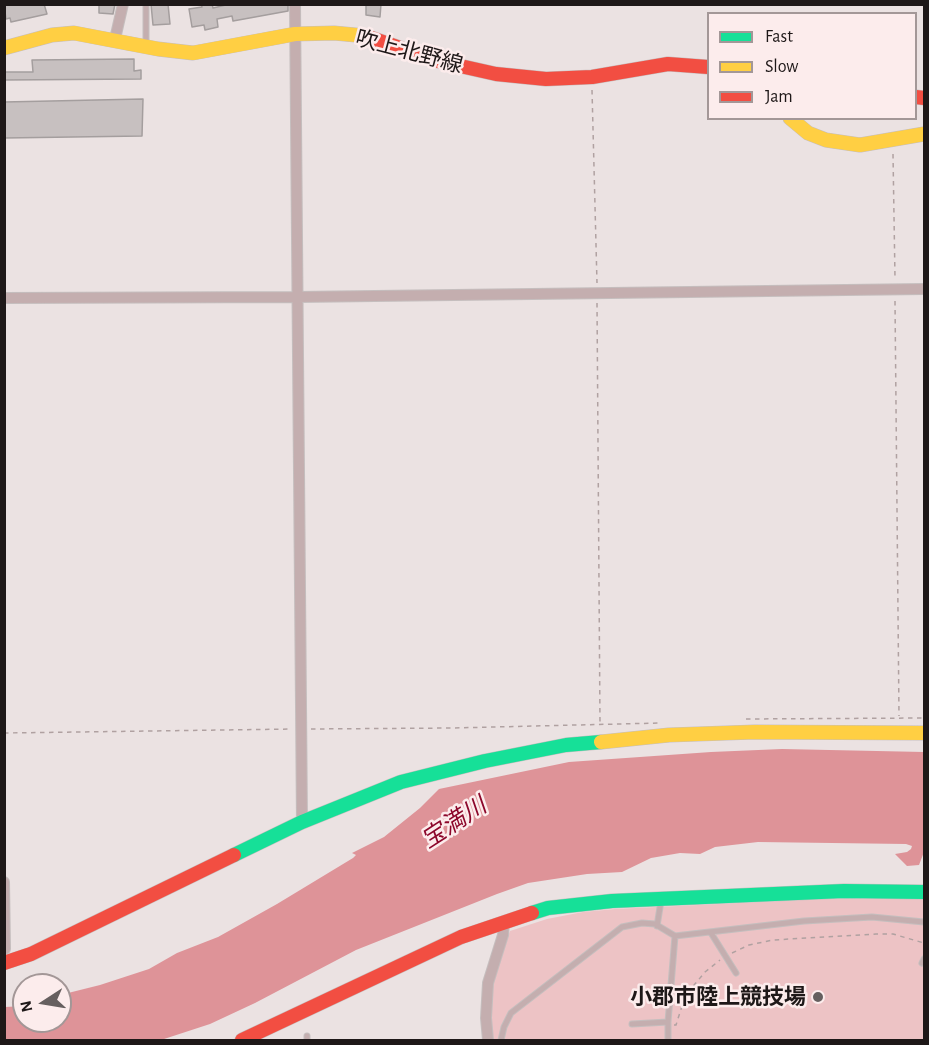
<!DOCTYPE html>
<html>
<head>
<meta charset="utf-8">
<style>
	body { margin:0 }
	#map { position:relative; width:929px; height:1045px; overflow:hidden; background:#ebe2e2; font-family:"Alegreya Sans",sans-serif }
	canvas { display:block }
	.frame { position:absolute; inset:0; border:6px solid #1e1818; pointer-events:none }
	.legend { position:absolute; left:707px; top:12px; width:210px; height:108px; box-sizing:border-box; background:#fcecec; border:2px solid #a39797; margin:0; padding:8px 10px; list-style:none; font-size:18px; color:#1e1818 }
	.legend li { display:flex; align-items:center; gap:12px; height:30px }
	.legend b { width:30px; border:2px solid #a39797 }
	.north { position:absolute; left:12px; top:973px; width:60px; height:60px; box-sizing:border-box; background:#fcecec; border:2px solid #a39797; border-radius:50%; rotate:258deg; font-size:16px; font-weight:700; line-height:24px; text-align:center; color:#1e1818 }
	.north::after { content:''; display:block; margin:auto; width:21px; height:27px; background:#665f5f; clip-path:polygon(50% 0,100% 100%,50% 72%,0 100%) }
</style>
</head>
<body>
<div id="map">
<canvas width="929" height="1045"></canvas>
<div class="frame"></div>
<ul class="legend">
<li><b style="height:8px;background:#16e098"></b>Fast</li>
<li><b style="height:8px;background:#ffcf43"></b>Slow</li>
<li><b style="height:8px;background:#f24e42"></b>Jam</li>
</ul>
<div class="north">N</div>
</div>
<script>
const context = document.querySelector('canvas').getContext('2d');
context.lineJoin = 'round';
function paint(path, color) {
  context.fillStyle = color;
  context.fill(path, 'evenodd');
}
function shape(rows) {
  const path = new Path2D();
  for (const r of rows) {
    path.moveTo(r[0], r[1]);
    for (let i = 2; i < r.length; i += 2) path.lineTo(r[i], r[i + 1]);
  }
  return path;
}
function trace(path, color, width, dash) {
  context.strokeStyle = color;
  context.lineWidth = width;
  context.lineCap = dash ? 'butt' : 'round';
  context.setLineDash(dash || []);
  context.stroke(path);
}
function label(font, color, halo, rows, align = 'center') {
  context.font = font + ' "Alegreya Sans","Noto Sans JP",sans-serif';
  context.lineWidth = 5;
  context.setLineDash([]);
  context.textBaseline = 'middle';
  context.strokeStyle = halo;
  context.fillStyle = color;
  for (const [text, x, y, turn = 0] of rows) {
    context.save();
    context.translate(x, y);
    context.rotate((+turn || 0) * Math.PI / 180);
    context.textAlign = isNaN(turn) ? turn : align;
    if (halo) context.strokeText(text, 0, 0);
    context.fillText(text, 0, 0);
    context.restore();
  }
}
paint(shape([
	[924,898,924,1040,491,1040,491,986,498,962,510,931,547,919,583,912,615,909,822,899]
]), '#edc3c5');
paint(shape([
	[782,749,924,752,924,852,919,865,907,866,895,854,907,852,911,849,912,846,906,844,758,842,715,847,700,854,680,853,651,858,622,872,587,874,528,883,497,894,356,950,255,1003,210,1024,161,1040,5,1040,5,1007,24,1006,24,1021,60,1021,59,985,65,984,68,993,100,985,149,969,177,953,218,937,277,904,353,858,356,855,352,853,384,837,420,808,439,789,569,762,711,752]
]), '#de9398');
const building = shape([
	[4,4,44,4,47,14,11,22,10,18,6,19,4,4],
	[99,4,115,4,113,14,99,13,99,4],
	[151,4,168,4,170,24,153,25,151,4],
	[201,4,212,4,213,8,230,4,288,4,288,11,233,21,232,16,217,19,218,27,205,30,204,25,192,27,189,9,202,7,201,4],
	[366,4,381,4,380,17,366,15,366,4],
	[134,59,134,71,141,70,141,79,4,80,4,72,33,72,32,60,134,59],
	[143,99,142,136,4,138,4,102,143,99]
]);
paint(building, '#c7c0c0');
trace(building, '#a49e9e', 1.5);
const lane = shape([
	[146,45,146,4],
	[657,926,661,901],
	[711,933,736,973],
	[922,963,924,959],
	[632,1024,668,1022],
	[307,1040,307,1036],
	[501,1040,504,1027,511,1013,622,927,642,923,655,924,675,936,804,921,872,917,924,922],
	[668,1040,668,1022,675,936]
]);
const street = shape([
	[295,4,302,822],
	[115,39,123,4],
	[4,298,297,297,924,289],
	[4,882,5,949],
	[488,1040,486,1018,488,983,503,935,504,922]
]);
const fast = shape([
	[234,855,302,822,401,782,485,761,566,745,601,742],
	[532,913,548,908,612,901,844,891,924,892]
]);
const slow = shape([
	[4,48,52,35,74,33,158,49,193,53,295,34,334,33,366,36],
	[790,118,808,133,826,140,860,145,924,134],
	[601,742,669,735,755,732,924,733]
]);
const jam = shape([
	[366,36,438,61,496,74,546,79,592,77,668,64,708,67],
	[916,97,924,98],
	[4,963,31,954,234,855],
	[242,1040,461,937,532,913]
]);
trace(lane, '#c5bebe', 7);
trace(street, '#c5bebe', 12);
trace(fast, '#c5bebe', 15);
trace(slow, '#c5bebe', 15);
trace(jam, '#c5bebe', 15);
trace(shape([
	[592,90,597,283],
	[893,154,895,278],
	[895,301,899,716],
	[597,303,600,724],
	[746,719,924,718],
	[311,729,452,728,660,723],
	[4,733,292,729],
	[732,953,749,945,773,940,876,934,893,934,924,943],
	[674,1025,676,1025,683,1003,690,990,705,972,720,960]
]), '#b0a1a1', 1.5, [4.5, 4.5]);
trace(lane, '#c4aeaf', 5);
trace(street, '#c4aeaf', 10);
trace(fast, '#16e098', 14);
trace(slow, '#ffcf43', 14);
trace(jam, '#f24e42', 14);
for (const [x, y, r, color] of [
	[818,997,6,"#665f5f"]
]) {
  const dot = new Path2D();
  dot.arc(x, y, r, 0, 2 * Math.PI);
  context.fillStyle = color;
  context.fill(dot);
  trace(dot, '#fcecec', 2);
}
label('22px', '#1e1818', '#fcecec', [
	["吹上北野線",409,52,15]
]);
label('bold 22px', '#1e1818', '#fcecec', [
	["小郡市陸上競技場",806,997]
], 'right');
label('italic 24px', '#8c072b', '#fcecec', [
	["宝満川",454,823,-33]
]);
</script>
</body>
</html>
